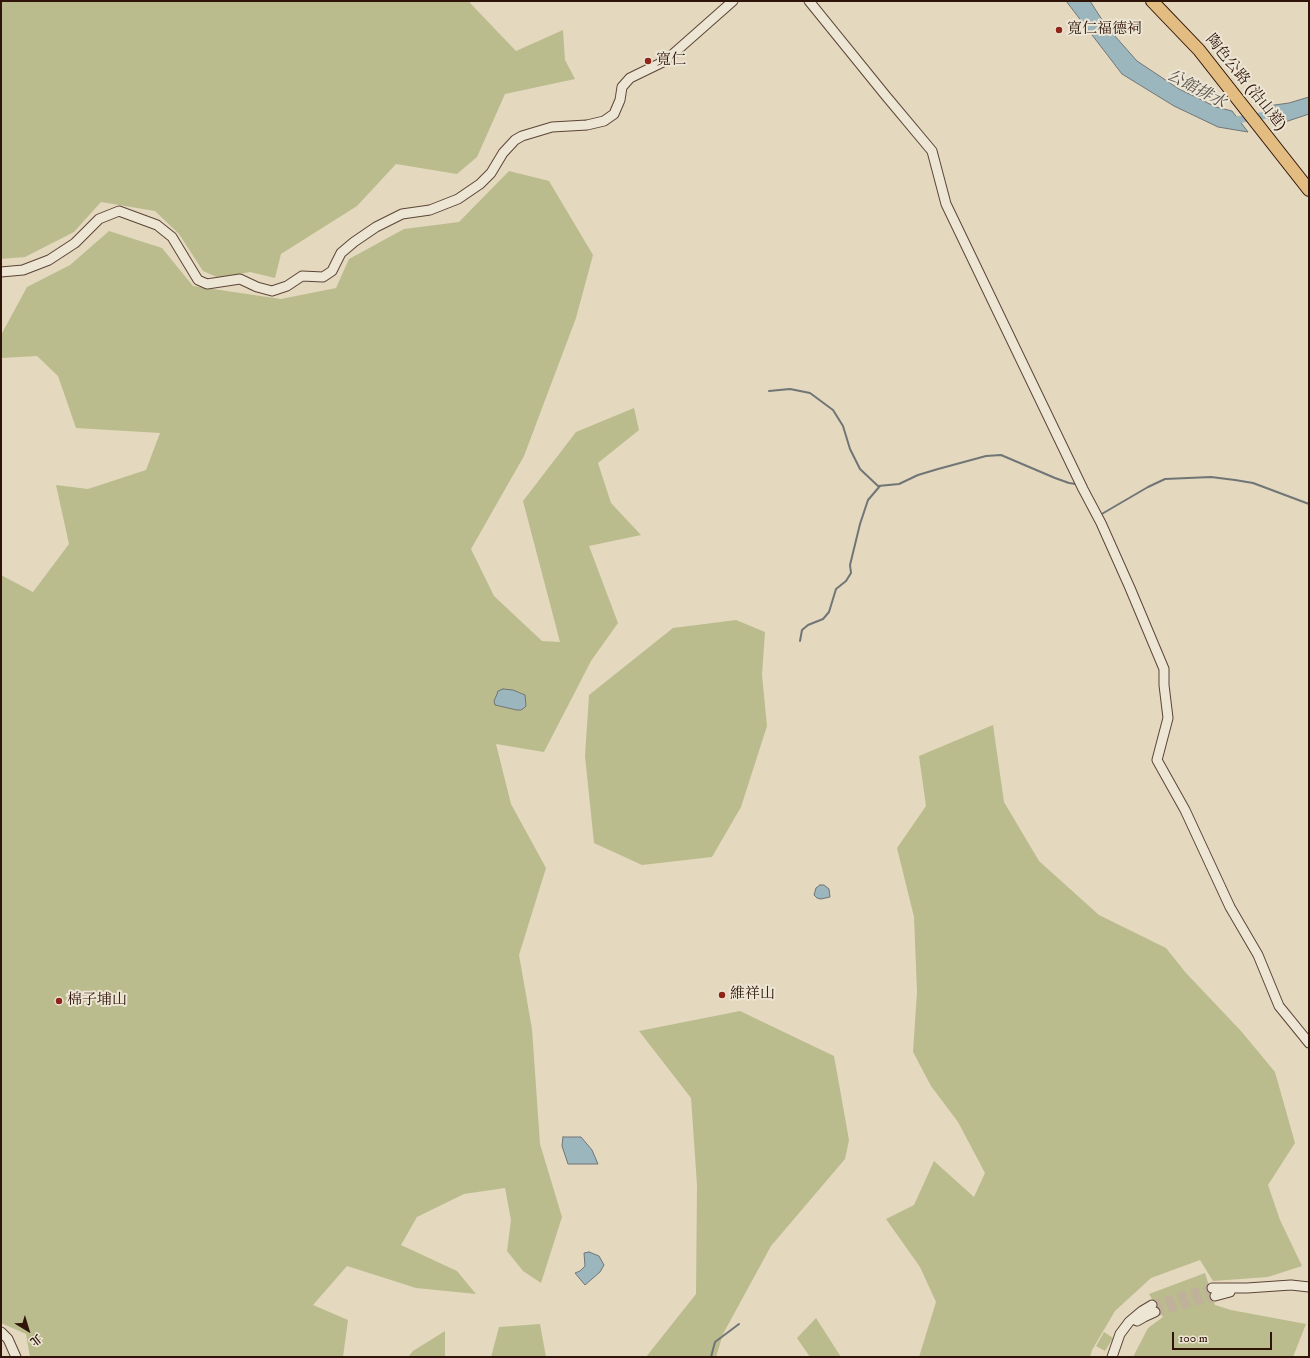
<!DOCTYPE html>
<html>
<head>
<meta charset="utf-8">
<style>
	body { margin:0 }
	#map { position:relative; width:1310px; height:1358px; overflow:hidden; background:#e4d8bf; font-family:"IM FELL DW Pica","Noto Serif TC",serif }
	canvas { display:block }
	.frame { position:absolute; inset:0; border:2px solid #2f1409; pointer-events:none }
	.north { position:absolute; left:8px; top:1310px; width:40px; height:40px; -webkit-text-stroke:3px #ede6d5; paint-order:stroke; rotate:142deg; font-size:11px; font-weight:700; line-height:16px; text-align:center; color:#2f1409 }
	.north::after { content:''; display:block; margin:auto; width:14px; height:18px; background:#2f1409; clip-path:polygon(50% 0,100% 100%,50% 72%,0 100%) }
	.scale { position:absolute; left:1172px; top:1332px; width:100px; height:18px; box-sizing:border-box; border:2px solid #2f1409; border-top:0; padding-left:5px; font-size:12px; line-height:14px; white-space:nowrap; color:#2f1409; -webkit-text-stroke:3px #ede6d5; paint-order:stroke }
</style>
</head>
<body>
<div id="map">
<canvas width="1310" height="1358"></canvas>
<div class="frame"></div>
<div class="north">北</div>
<div class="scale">100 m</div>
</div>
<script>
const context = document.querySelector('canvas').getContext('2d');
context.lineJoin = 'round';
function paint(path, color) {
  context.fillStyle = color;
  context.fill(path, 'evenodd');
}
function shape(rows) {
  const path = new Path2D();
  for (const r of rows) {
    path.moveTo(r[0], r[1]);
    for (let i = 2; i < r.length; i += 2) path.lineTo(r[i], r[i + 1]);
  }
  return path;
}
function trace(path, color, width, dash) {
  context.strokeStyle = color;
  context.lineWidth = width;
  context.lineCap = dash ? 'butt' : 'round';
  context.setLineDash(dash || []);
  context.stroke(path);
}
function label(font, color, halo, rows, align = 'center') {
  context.font = font + ' "IM FELL DW Pica","Noto Serif TC",serif';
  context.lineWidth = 4;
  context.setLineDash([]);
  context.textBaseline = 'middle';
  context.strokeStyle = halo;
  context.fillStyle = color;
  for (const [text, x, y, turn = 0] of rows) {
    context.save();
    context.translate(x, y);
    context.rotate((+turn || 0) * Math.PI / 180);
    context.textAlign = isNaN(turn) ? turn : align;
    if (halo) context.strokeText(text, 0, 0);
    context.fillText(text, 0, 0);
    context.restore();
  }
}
paint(shape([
	[1,1,469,1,471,4,516,51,563,30,565,60,575,79,505,94,477,157,457,174,396,164,357,206,281,254,275,278,250,272,219,278,203,271,179,234,155,211,101,202,74,232,25,257,1,259],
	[509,171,549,181,593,255,576,318,524,456,471,549,494,596,542,641,560,642,523,501,576,432,634,408,639,430,598,463,611,503,641,535,589,546,618,623,591,661,544,752,496,744,511,804,546,868,519,955,532,1029,540,1144,562,1217,541,1283,523,1271,507,1251,511,1220,505,1188,464,1194,417,1217,401,1245,457,1271,476,1294,416,1288,347,1266,313,1305,348,1320,343,1357,30,1357,26,1334,1,1323,1,575,33,592,69,544,56,485,88,489,146,470,160,433,76,428,58,376,37,356,1,358,1,335,27,287,70,265,109,231,162,248,193,286,281,299,336,288,349,259,404,229,459,222],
	[736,620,765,632,762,675,767,726,741,807,712,857,642,865,594,843,585,756,589,695,673,628],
	[993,725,1004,802,1039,861,1099,915,1166,948,1186,973,1241,1031,1275,1072,1295,1143,1268,1185,1280,1220,1302,1266,1268,1277,1213,1281,1200,1260,1151,1278,1115,1311,1092,1350,1090,1357,919,1357,936,1302,920,1267,886,1219,914,1205,934,1161,974,1197,985,1173,958,1122,931,1086,913,1052,917,992,914,917,897,848,926,806,919,756],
	[740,1011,834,1056,849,1140,845,1159,771,1246,723,1334,716,1357,646,1357,696,1294,697,1185,691,1098,639,1031],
	[1205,1273,1215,1305,1231,1310,1306,1324,1293,1357,1133,1357,1148,1328,1163,1317,1149,1294],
	[816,1318,841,1357,810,1357,797,1338],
	[540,1324,546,1357,491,1357,499,1327],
	[445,1331,445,1357,408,1357,413,1351],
	[1104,1332,1113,1338,1105,1351,1096,1346]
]), '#bbbc8d');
const water = shape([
	[1066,1,1090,1,1106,26,1137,61,1179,89,1216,107,1232,111,1248,132,1218,127,1174,106,1122,74,1066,1],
	[1309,97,1309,114,1273,126,1260,107,1289,103,1309,97],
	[503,689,513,690,525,695,526,706,524,708,521,710,517,710,495,705,494,701,497,694,498,691,503,689],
	[820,885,824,885,829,889,830,897,821,899,817,898,814,895,816,888,820,885],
	[563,1137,581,1137,592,1150,598,1164,568,1164,562,1146,563,1137],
	[589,1252,599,1256,604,1265,600,1272,585,1285,575,1273,580,1271,585,1266,584,1253,589,1252]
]);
paint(water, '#9cb6be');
trace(water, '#707576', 1);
trace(shape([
	[769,391,790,389,810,393,833,410,843,426,850,449,860,469,878,486,899,484,918,475,938,469,986,456,1001,455,1055,478,1069,483,1076,484],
	[1100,515,1148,487,1165,479,1211,477,1235,480,1253,483,1309,504],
	[800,641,802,630,808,625,823,619,829,612,836,589,846,581,851,573,850,565,860,524,868,500,880,486],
	[711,1357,715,1342,739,1324]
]), '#707576', 2);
trace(shape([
	[1230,121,1273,114]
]), '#9cb6be', 7);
trace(shape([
	[1152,1305,1212,1288],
	[1155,1312,1215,1296]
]), '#c0b19b', 9, [9, 4.5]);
const minor = shape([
	[809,1,886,96,932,151,946,204,1083,489,1101,523,1130,588,1164,669,1164,685,1168,718,1157,760,1185,810,1230,907,1258,955,1279,1006,1309,1043],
	[1,272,23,270,49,260,75,243,99,219,119,211,157,225,172,237,198,280,207,284,240,279,257,287,272,291,287,286,302,276,323,277,332,271,341,253,354,242,376,227,402,214,430,210,458,199,480,184,491,173,503,153,515,140,522,136,552,127,587,125,604,121,614,114,620,100,622,87,630,78,665,61,733,1],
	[1212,1288,1247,1288,1291,1285,1309,1287],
	[1215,1296,1230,1292],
	[1137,1321,1144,1317,1155,1312],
	[1,1332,8,1339,16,1357],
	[1112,1357,1120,1334,1129,1322,1142,1311,1152,1305]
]);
const major = shape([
	[1152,1,1199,50,1309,190]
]);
trace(minor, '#5c4536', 11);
trace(major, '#2f1409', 14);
trace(minor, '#ede6d5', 9);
trace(major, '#e2bc80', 12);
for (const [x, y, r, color] of [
	[1059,30,4,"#8f2418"],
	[648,61,4,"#8f2418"],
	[722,995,4,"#8f2418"],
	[59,1001,4,"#8f2418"]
]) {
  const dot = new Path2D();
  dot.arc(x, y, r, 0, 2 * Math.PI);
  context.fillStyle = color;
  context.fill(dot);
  trace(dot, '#ede6d5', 1.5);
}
label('15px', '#2f1409', '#ede6d5', [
	["寬仁福德祠",1067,30],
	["寬仁",656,61],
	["維祥山",730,995],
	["棉子埔山",67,1001]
], 'left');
label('15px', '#2f1409', '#ede6d5', [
	["陶色公路 (沿山道)",1245,83,51]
]);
label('italic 16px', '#554d48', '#ede6d5', [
	["公館排水",1196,90,28]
]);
</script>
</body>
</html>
